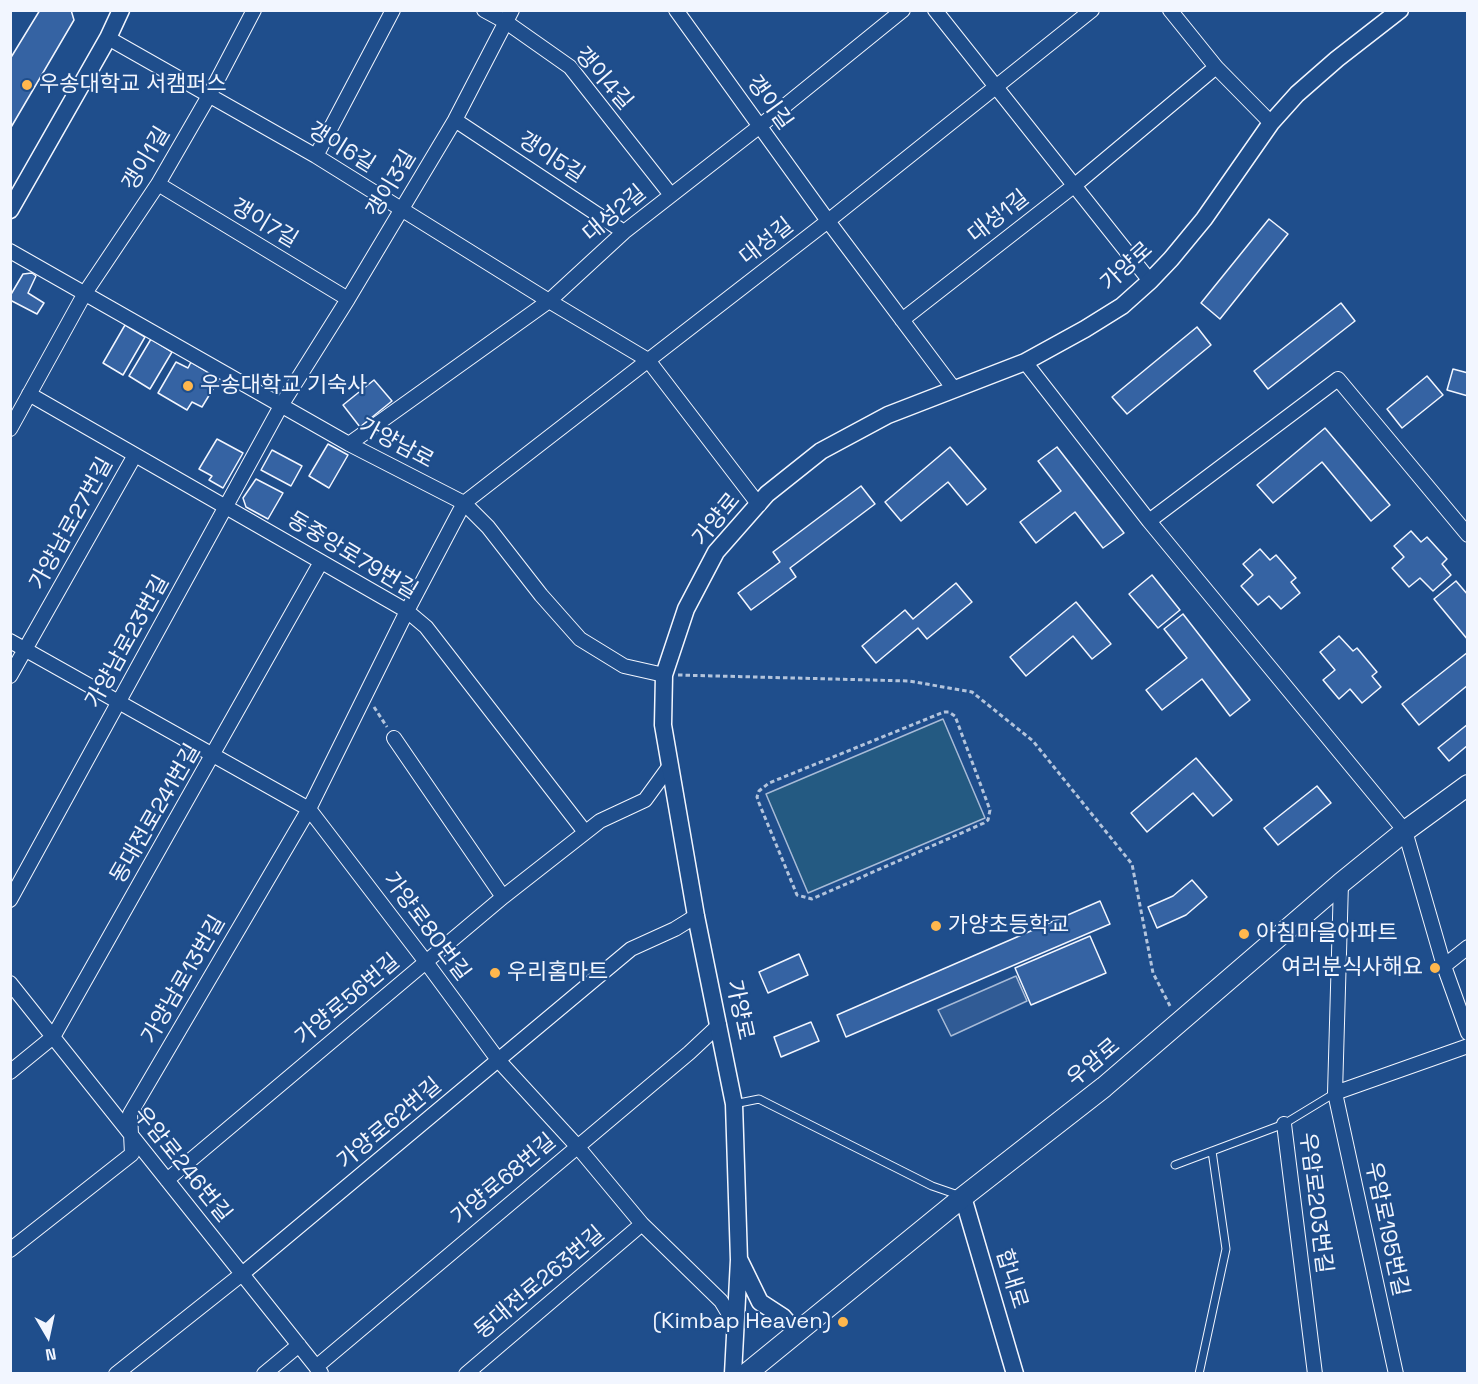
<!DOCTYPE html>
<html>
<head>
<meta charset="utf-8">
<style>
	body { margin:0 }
	#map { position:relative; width:1478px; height:1384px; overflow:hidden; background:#1f4e8c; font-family:"Space Grotesk",sans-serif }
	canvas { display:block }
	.frame { position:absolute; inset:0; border:12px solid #f2f6ff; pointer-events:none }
	.north { position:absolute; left:18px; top:1306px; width:60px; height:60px; -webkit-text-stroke:4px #1f4e8c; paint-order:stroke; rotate:171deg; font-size:16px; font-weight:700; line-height:24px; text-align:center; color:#f2f6ff }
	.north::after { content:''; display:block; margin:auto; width:21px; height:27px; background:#f2f6ff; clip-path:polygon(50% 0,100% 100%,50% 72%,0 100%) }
</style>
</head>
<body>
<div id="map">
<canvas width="1478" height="1384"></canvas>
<div class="frame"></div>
<div class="north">N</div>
</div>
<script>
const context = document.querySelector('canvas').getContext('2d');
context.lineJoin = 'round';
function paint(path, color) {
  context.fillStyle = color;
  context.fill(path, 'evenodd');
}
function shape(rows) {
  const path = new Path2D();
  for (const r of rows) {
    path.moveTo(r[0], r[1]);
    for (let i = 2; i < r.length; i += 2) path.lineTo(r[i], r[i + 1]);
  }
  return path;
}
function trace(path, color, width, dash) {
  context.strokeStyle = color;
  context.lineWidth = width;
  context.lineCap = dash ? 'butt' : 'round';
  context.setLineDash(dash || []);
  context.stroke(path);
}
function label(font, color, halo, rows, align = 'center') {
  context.font = font + ' "Space Grotesk","Noto Sans KR",sans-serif';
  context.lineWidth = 4.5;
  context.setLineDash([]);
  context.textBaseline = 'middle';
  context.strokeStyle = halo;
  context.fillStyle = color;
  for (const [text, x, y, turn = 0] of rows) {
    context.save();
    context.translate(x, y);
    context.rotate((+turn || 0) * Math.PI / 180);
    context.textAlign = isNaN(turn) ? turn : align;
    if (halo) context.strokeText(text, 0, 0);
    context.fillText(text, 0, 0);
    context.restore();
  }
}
const green = shape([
	[943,719,985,818,808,893,766,794,943,719]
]);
paint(green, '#245a82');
trace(green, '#a8bbd7', 1.5);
const parking = shape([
	[1016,976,1027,1001,951,1036,938,1010,1016,976]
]);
paint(parking, '#305b95');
trace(parking, '#a8bbd7', 1.5);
const building = shape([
	[40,10,71,10,74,20,10,129,10,59,40,10],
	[1269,219,1288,234,1220,319,1201,303,1269,219],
	[32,273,36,276,28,293,44,303,37,314,10,300,10,296,23,274,32,273],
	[1341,303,1355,321,1268,389,1254,371,1341,303],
	[125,325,145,337,123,375,103,363,125,325],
	[1197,327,1211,345,1127,414,1112,397,1197,327],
	[151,339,172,352,150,389,129,376,151,339],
	[176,362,188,368,191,362,219,379,202,407,192,402,187,410,158,393,176,362],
	[1453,369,1468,373,1468,396,1447,390,1453,369],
	[1427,376,1443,395,1402,428,1387,409,1427,376],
	[374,380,392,401,360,427,343,405,374,380],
	[1325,428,1390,505,1371,521,1322,462,1273,503,1257,485,1325,428],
	[217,439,243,453,223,488,209,480,212,476,199,469,217,439],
	[328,444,348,455,329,488,309,476,328,444],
	[950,447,986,489,967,505,948,482,901,521,885,502,950,447],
	[1057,447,1124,533,1103,548,1075,512,1036,543,1020,522,1061,491,1038,461,1057,447],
	[272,450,302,466,291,486,261,470,272,450],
	[256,479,283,493,268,519,246,507,243,498,256,479],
	[861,486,875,504,790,568,796,577,751,610,738,593,780,562,773,552,861,486],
	[1411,531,1421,542,1427,537,1447,559,1442,564,1451,575,1433,591,1420,578,1409,587,1392,568,1404,557,1394,546,1411,531],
	[1260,549,1270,560,1276,555,1296,578,1291,582,1300,593,1281,609,1269,596,1258,605,1241,586,1253,575,1243,564,1260,549],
	[1152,575,1180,610,1158,628,1129,594,1152,575],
	[1456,581,1468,595,1468,640,1434,599,1456,581],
	[956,583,972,602,927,639,918,628,876,663,862,646,905,610,913,619,956,583],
	[1076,602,1111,644,1092,659,1073,636,1026,676,1010,657,1076,602],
	[1183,614,1250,700,1230,716,1202,679,1162,710,1146,690,1187,658,1164,629,1183,614],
	[1339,636,1353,651,1357,648,1377,672,1372,676,1381,687,1362,703,1350,689,1339,699,1323,680,1335,670,1320,652,1339,636],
	[1468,652,1468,685,1419,725,1402,704,1468,652],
	[1468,724,1468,745,1449,761,1438,748,1468,724],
	[1196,758,1232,800,1213,816,1193,793,1147,832,1131,813,1196,758],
	[1317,786,1331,803,1278,845,1264,828,1317,786],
	[1192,880,1207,897,1186,915,1157,928,1148,907,1173,896,1192,880],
	[1100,901,1110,924,846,1037,837,1015,1100,901],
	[1090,936,1106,973,1031,1005,1015,968,1090,936],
	[799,954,808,975,768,993,759,972,799,954],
	[811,1022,819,1041,781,1057,774,1037,811,1022]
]);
paint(building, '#3563a3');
trace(building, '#f2f6ff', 1.5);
const service = shape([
	[734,1104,759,1099,932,1186,961,1196],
	[1175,1165,1284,1124,1335,1093],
	[1199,1374,1226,1249,1212,1151]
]);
const minor = shape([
	[484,10,506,22,570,67,671,195],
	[676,10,828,221,954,389],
	[935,10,1150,281],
	[1170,10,1216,67,1271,123],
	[108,38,316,156,549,301,648,360,759,505],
	[455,120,624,232],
	[316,156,393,10],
	[158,184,348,299],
	[10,251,349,444,464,503,488,527,541,595,580,639,624,666,664,675],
	[902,320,1075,185,1216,67],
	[1025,362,1149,521,1405,831,1444,966,1468,1033],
	[29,394,407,611,426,627,585,832],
	[10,429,85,293,158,184,210,94,254,10],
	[349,444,549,301,624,232,760,126,903,10],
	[1149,521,1338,379,1468,535],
	[10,641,309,809,426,962,499,1061,577,1146,642,1224,721,1301,736,1326],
	[10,676,135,455],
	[394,738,503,897],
	[1341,883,1335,1093,1396,1374],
	[10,900,282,404,348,299,455,120,512,10],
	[1444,966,1468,947],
	[10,983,321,1373],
	[10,1072,53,1037,321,562],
	[1335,1093,1468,1046],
	[1284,1124,1315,1374],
	[167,1180,503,897,600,821,645,800,669,767],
	[10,1250,132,1154,130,1114,309,809,407,611,464,503,828,221,1092,10],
	[316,1367,689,1053,719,1025],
	[116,1374,242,1274,631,949,675,929,696,916],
	[264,1374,299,1345],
	[466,1374,642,1224]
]);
const tertiary = shape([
	[10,210,108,38,121,10],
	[963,1197,1015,1374],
	[740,1261,760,1302,783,1317,796,1332],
	[733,1374,739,1260,734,1104,696,916,663,725,664,675,686,609,716,552,767,494,821,451,888,415,1025,362,1085,329,1122,306,1150,281,1171,259,1204,219,1271,123,1297,94,1337,59,1400,10]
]);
const secondary = shape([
	[746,1374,963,1197,1104,1087,1341,883,1405,831,1468,785]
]);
trace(service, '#f2f6ff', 9);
trace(minor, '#f2f6ff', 16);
trace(tertiary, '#f2f6ff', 19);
trace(secondary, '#f2f6ff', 22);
trace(shape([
	[678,675,909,681,972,692,1033,741,1132,864,1153,973,1170,1006],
	[374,707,387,727],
	[944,712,949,712,955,716,990,810,988,820,984,823,812,899,797,895,759,803,757,797,759,791,769,783,944,712]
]), '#b3c4dc', 3, [4.5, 3]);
trace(service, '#1f4e8c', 7);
trace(minor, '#1f4e8c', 14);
trace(tertiary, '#1f4e8c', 16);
trace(secondary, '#1f4e8c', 20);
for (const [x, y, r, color] of [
	[27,85,6,"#ffb74d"],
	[188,386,6,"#ffb74d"],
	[936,926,6,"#ffb74d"],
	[1244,934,6,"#ffb74d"],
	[1435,968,6,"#ffb74d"],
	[495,973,6,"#ffb74d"],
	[843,1322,6,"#ffb74d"]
]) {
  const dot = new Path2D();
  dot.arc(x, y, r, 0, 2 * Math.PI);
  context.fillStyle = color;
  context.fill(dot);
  trace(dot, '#1f4e8c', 2);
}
label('22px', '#f2f6ff', '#1f4e8c', [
	["갱이4길",603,79,49],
	["갱이길",769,103,54],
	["갱이6길",341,148,32],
	["갱이5길",551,158,33],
	["갱이1길",147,159,-59],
	["갱이3길",392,184,-59],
	["대성2길",615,214,-40],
	["대성1길",999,217,-38],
	["갱이7길",264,224,31],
	["대성길",767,242,-38],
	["가양로",1127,267,-42],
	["가양남로",396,444,28],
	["가양로",717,520,-51],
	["가양남로27번길",72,524,-61],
	["동중앙로79번길",352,556,31],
	["가양남로23번길",128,642,-61],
	["동대전로241번길",156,814,-60],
	["가양로80번길",426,927,53],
	["가양남로13번길",184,980,-60],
	["가양로56번길",348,1000,-40],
	["가양로",739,1010,78],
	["우암로",1094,1063,-40],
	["가양로62번길",390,1124,-40],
	["우암로246번길",182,1165,51],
	["가양로68번길",504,1180,-40],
	["우암로203번길",1315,1203,83],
	["우암로195번길",1386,1229,78],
	["합내로",1011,1279,73],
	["동대전로263번길",540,1283,-40]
]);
label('22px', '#f2f6ff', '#1f4e8c', [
	["우송대학교 서캠퍼스",39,85],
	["우송대학교 기숙사",200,386],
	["가양초등학교",948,926],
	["아침마을아파트",1256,934],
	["여러분식사해요",1423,968,"right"],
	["우리홈마트",507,973],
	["(Kimbap Heaven)",831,1322,"right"]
], 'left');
</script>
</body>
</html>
